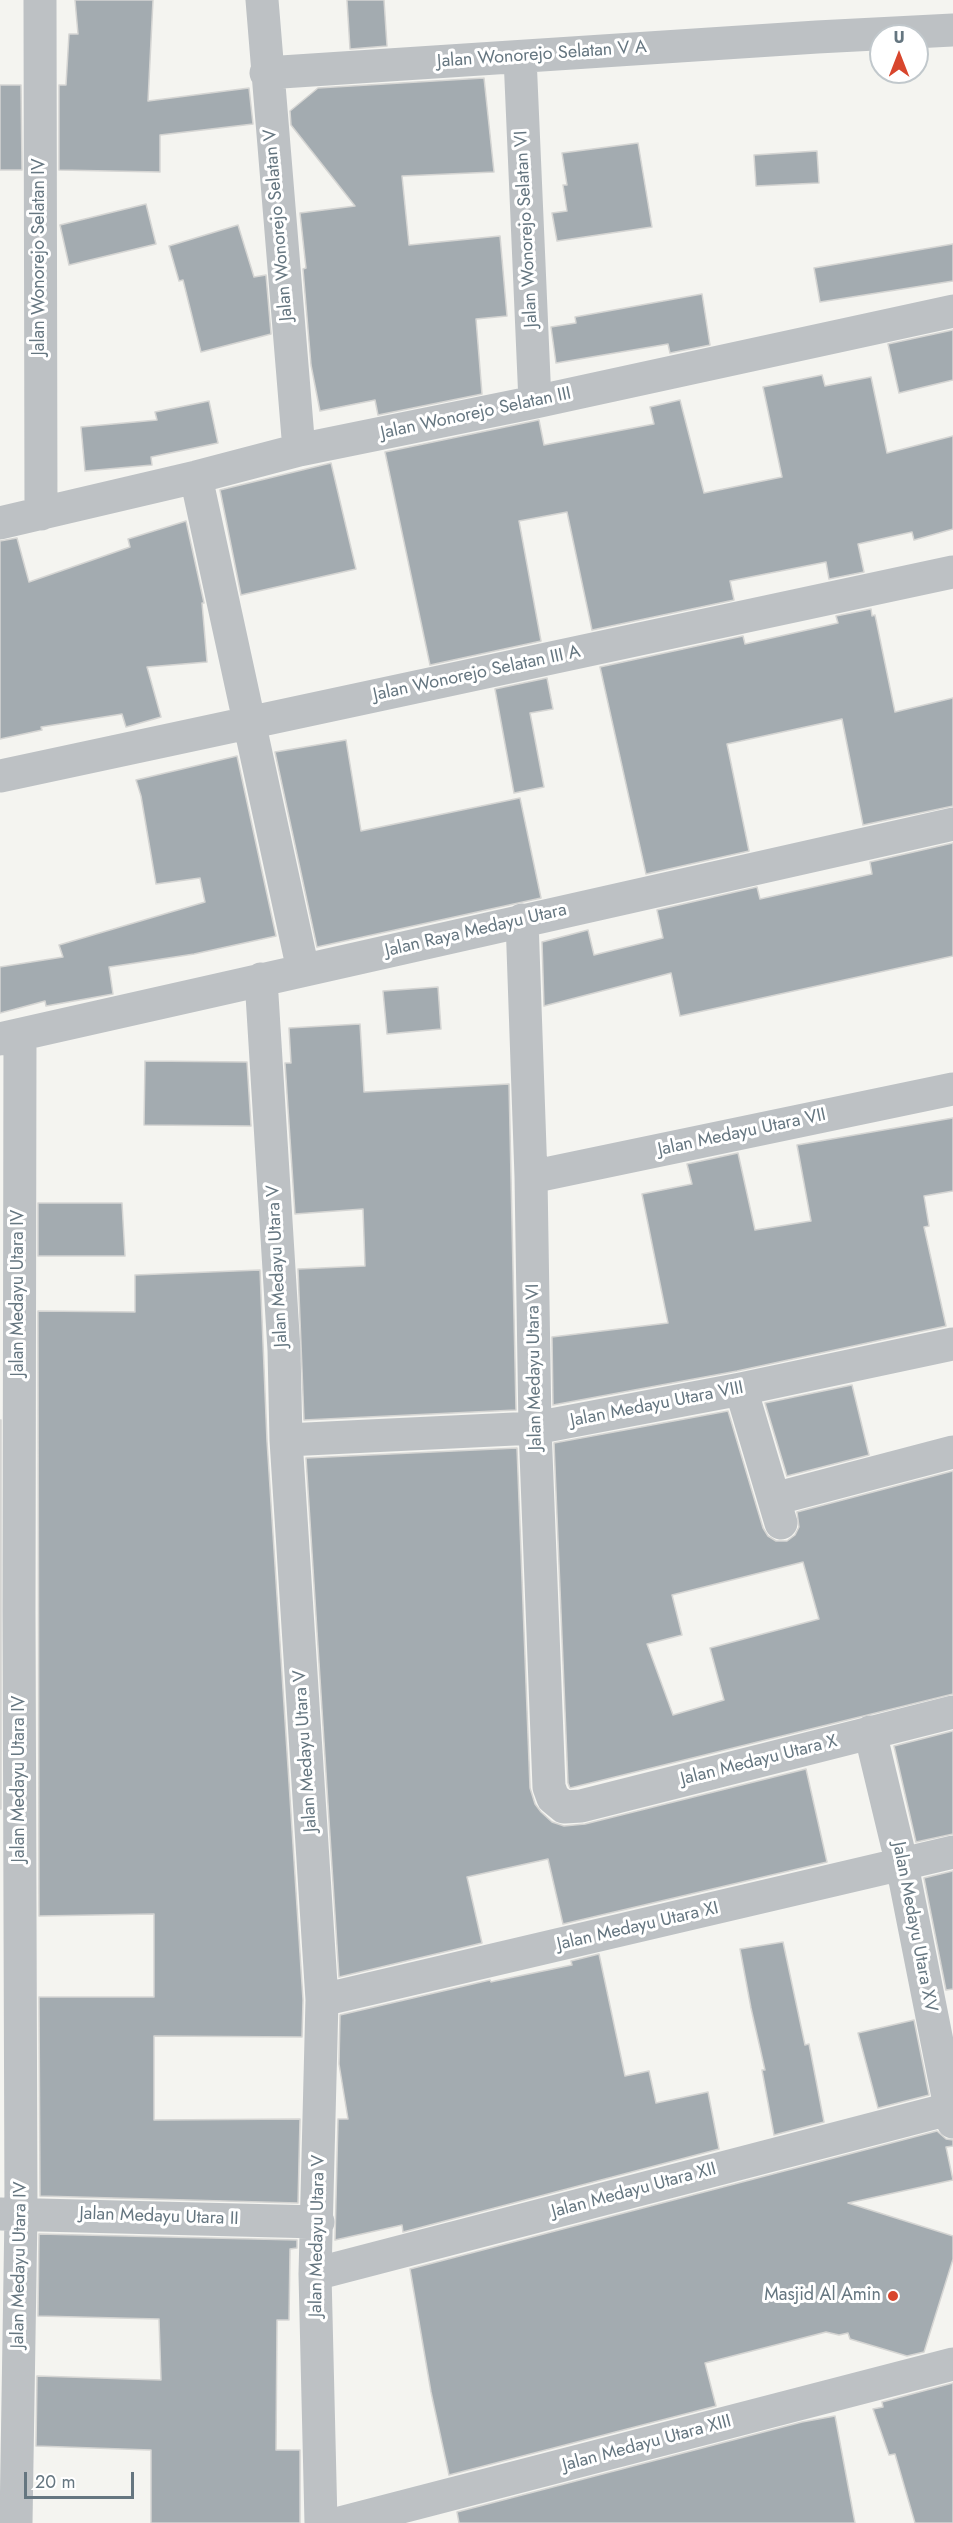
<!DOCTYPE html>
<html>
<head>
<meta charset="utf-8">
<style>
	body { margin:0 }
	#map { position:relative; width:953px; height:2523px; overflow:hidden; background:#f4f4f0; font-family:Jost,sans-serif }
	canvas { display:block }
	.north { position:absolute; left:869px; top:24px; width:60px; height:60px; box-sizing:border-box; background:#fff; border:2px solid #c1c8cc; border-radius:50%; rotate:0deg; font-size:16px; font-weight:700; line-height:24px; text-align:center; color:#657680 }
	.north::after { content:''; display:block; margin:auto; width:21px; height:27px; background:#d8462d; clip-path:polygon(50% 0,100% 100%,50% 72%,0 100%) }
	.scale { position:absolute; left:24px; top:2472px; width:110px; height:27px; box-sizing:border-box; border:3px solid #657680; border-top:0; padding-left:8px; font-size:18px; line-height:21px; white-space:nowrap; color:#657680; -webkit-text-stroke:4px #fff; paint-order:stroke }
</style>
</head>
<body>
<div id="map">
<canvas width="953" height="2523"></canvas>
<div class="north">U</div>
<div class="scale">20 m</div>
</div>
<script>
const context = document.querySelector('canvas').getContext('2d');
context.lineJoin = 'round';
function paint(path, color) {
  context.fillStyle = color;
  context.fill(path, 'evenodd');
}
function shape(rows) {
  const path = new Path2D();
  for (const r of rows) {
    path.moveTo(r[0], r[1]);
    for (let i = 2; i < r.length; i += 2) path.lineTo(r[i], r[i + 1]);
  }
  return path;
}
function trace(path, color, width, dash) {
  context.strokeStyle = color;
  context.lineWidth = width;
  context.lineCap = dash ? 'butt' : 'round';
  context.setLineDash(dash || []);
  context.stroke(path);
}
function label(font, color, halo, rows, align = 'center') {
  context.font = font + ' Jost,sans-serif';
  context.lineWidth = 6;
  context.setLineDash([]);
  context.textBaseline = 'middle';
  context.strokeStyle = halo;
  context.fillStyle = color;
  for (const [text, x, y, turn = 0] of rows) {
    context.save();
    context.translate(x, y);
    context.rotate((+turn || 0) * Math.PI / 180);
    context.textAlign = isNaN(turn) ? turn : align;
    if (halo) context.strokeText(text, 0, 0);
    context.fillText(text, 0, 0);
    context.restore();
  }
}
const building = shape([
	[75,0,153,0,148,101,249,88,253,124,160,135,160,172,59,170,59,85,66,85,69,34,78,34,75,0],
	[347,0,384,0,387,46,350,49,347,0],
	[484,78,494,172,402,176,409,245,500,236,507,316,476,319,482,394,378,415,375,400,320,411,311,365,303,269,306,268,300,213,355,206,291,125,290,111,318,88,484,78],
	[0,85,21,85,22,170,0,170,0,85],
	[638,143,652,227,557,241,552,213,567,211,563,185,567,185,562,153,638,143],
	[817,151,819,183,756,186,754,155,817,151],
	[146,204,156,244,69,265,60,225,146,204],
	[238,225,254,277,266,275,271,334,201,352,183,280,179,281,169,246,238,225],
	[953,244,953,281,820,302,814,268,953,244],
	[702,294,710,345,670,353,668,344,556,363,551,327,576,323,575,317,702,294],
	[953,330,953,380,899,393,888,344,953,330],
	[822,375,825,386,871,377,887,453,953,436,953,529,914,540,912,532,858,544,864,572,829,579,826,562,730,581,734,600,592,630,567,512,519,521,541,641,430,665,385,452,539,420,544,445,654,424,650,407,680,400,704,493,782,477,763,387,822,375],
	[209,401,218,443,151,457,152,465,85,471,81,427,157,420,155,412,209,401],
	[331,463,356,569,241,595,220,490,331,463],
	[186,521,204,603,202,603,207,662,147,667,161,717,126,727,122,714,41,727,42,730,0,739,0,541,17,538,29,582,130,547,128,539,186,521],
	[871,609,872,616,875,615,895,712,953,698,953,806,863,825,842,719,727,744,749,851,646,874,600,667,743,636,745,644,838,623,836,616,871,609],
	[547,678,553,709,530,713,544,787,514,793,495,689,547,678],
	[346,740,361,831,520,798,541,898,317,947,275,752,346,740],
	[237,756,276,936,194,954,109,967,113,994,46,1006,45,1001,0,1013,0,967,63,957,59,945,205,902,200,878,156,884,141,796,136,780,237,756],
	[953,843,953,956,680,1016,671,973,544,1006,542,942,588,930,594,955,663,938,657,910,757,887,760,899,872,874,870,862,953,843],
	[438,987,441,1029,387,1034,383,991,438,987],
	[360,1024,364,1092,509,1084,516,1410,304,1420,298,1269,365,1266,363,1209,295,1214,285,1063,291,1063,289,1028,360,1024],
	[145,1061,247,1062,251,1126,144,1125,145,1061],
	[953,1118,953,1191,924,1196,929,1226,924,1227,946,1326,737,1371,553,1405,552,1337,668,1323,642,1194,692,1184,687,1164,738,1153,755,1230,811,1221,797,1145,953,1118],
	[38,1203,122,1203,125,1256,38,1256,38,1203],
	[260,1270,267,1441,303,2000,302,2037,154,2036,154,2120,300,2119,298,2203,40,2196,39,1997,154,1997,154,1914,39,1916,38,1311,135,1312,135,1275,260,1270],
	[852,1385,869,1455,787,1476,765,1403,852,1385],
	[728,1411,763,1528,768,1536,776,1541,787,1541,795,1535,799,1527,797,1512,953,1471,953,1694,570,1788,568,1783,554,1443,728,1411],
	[803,1562,819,1619,710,1648,724,1700,673,1715,647,1644,682,1635,672,1595,803,1562],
	[0,1420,1,1420,1,1809,0,1809,0,1420],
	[517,1448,530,1788,535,1804,541,1812,552,1822,564,1826,585,1824,806,1769,827,1862,563,1924,548,1859,467,1877,482,1943,339,1977,306,1458,517,1448],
	[953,1731,953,1834,916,1842,894,1746,953,1731],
	[953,1871,953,1989,946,1990,924,1878,953,1871],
	[783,1942,805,2045,809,2044,824,2122,774,2135,762,2070,765,2070,751,2008,740,1949,783,1942],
	[599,1954,625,2076,649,2071,656,2103,708,2092,719,2149,403,2232,402,2225,335,2240,338,2119,348,2119,339,2064,340,2015,490,1980,491,1982,495,1981,572,1965,571,1961,599,1954],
	[914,2020,929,2095,878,2108,858,2033,914,2020],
	[937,2131,946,2139,953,2140,953,2146,946,2147,953,2180,848,2203,953,2236,953,2259,924,2352,907,2356,850,2339,848,2333,839,2335,826,2332,705,2363,716,2406,449,2475,431,2392,410,2269,937,2131],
	[39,2234,297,2240,297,2248,290,2249,289,2320,277,2320,276,2450,300,2450,300,2523,151,2523,151,2450,36,2446,37,2376,161,2380,159,2319,38,2316,39,2234],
	[953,2383,953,2523,915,2523,895,2454,889,2455,873,2409,883,2407,882,2402,953,2383],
	[835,2416,855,2523,459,2523,457,2512,802,2422,835,2416]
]);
paint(building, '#a3abb0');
trace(building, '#d5d5d3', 1.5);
trace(shape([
	[40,0,41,514],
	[262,0,299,450],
	[520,57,535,402],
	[266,73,817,37,953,30],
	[196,477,303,970],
	[0,523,196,477,299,450,535,402,953,311],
	[0,776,953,572],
	[522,920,531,1177,535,1428,549,1787,553,1798,564,1807,581,1806,953,1712],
	[261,979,284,1350,286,1440,322,2000,315,2274,321,2523],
	[0,1039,953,824],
	[531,1177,953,1089],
	[741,1389,781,1523],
	[286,1440,535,1428,741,1389,953,1344],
	[774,1499,953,1452],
	[870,1732,902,1865,953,2122],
	[322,2000,953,1852],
	[0,2214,318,2222],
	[315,2274,953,2108],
	[16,2523,21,2213,19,1610,20,1035],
	[340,2523,953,2364]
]), '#bdc1c4', 33);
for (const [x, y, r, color] of [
	[893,2296,6,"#d8462d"]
]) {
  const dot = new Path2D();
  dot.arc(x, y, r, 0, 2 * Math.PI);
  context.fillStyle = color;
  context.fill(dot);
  trace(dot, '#fff', 2);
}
label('18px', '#657680', '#fff', [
	["Jalan Wonorejo Selatan V A",542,55,-4],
	["Jalan Wonorejo Selatan V",279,225,-95],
	["Jalan Wonorejo Selatan VI",527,229,-93],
	["Jalan Wonorejo Selatan IV",40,257,-90],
	["Jalan Wonorejo Selatan III",476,414,-12],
	["Jalan Wonorejo Selatan III A",477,674,-12],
	["Jalan Raya Medayu Utara",476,931,-13],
	["Jalan Medayu Utara VII",742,1133,-12],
	["Jalan Medayu Utara V",278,1266,-93],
	["Jalan Medayu Utara IV",19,1293,-90],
	["Jalan Medayu Utara VI",535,1367,-91],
	["Jalan Medayu Utara VIII",657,1405,-11],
	["Jalan Medayu Utara V",306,1751,-94],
	["Jalan Medayu Utara X",759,1761,-14],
	["Jalan Medayu Utara IV",20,1779,-90],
	["Jalan Medayu Utara XI",638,1927,-13],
	["Jalan Medayu Utara XV",914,1927,79],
	["Jalan Medayu Utara XII",634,2191,-15],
	["Jalan Medayu Utara II",159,2217,2],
	["Jalan Medayu Utara V",318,2236,-89],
	["Jalan Medayu Utara IV",20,2265,-89],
	["Jalan Medayu Utara XIII",647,2444,-15]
]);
label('18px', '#657680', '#fff', [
	["Masjid Al Amin",881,2296]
], 'right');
</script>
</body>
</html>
